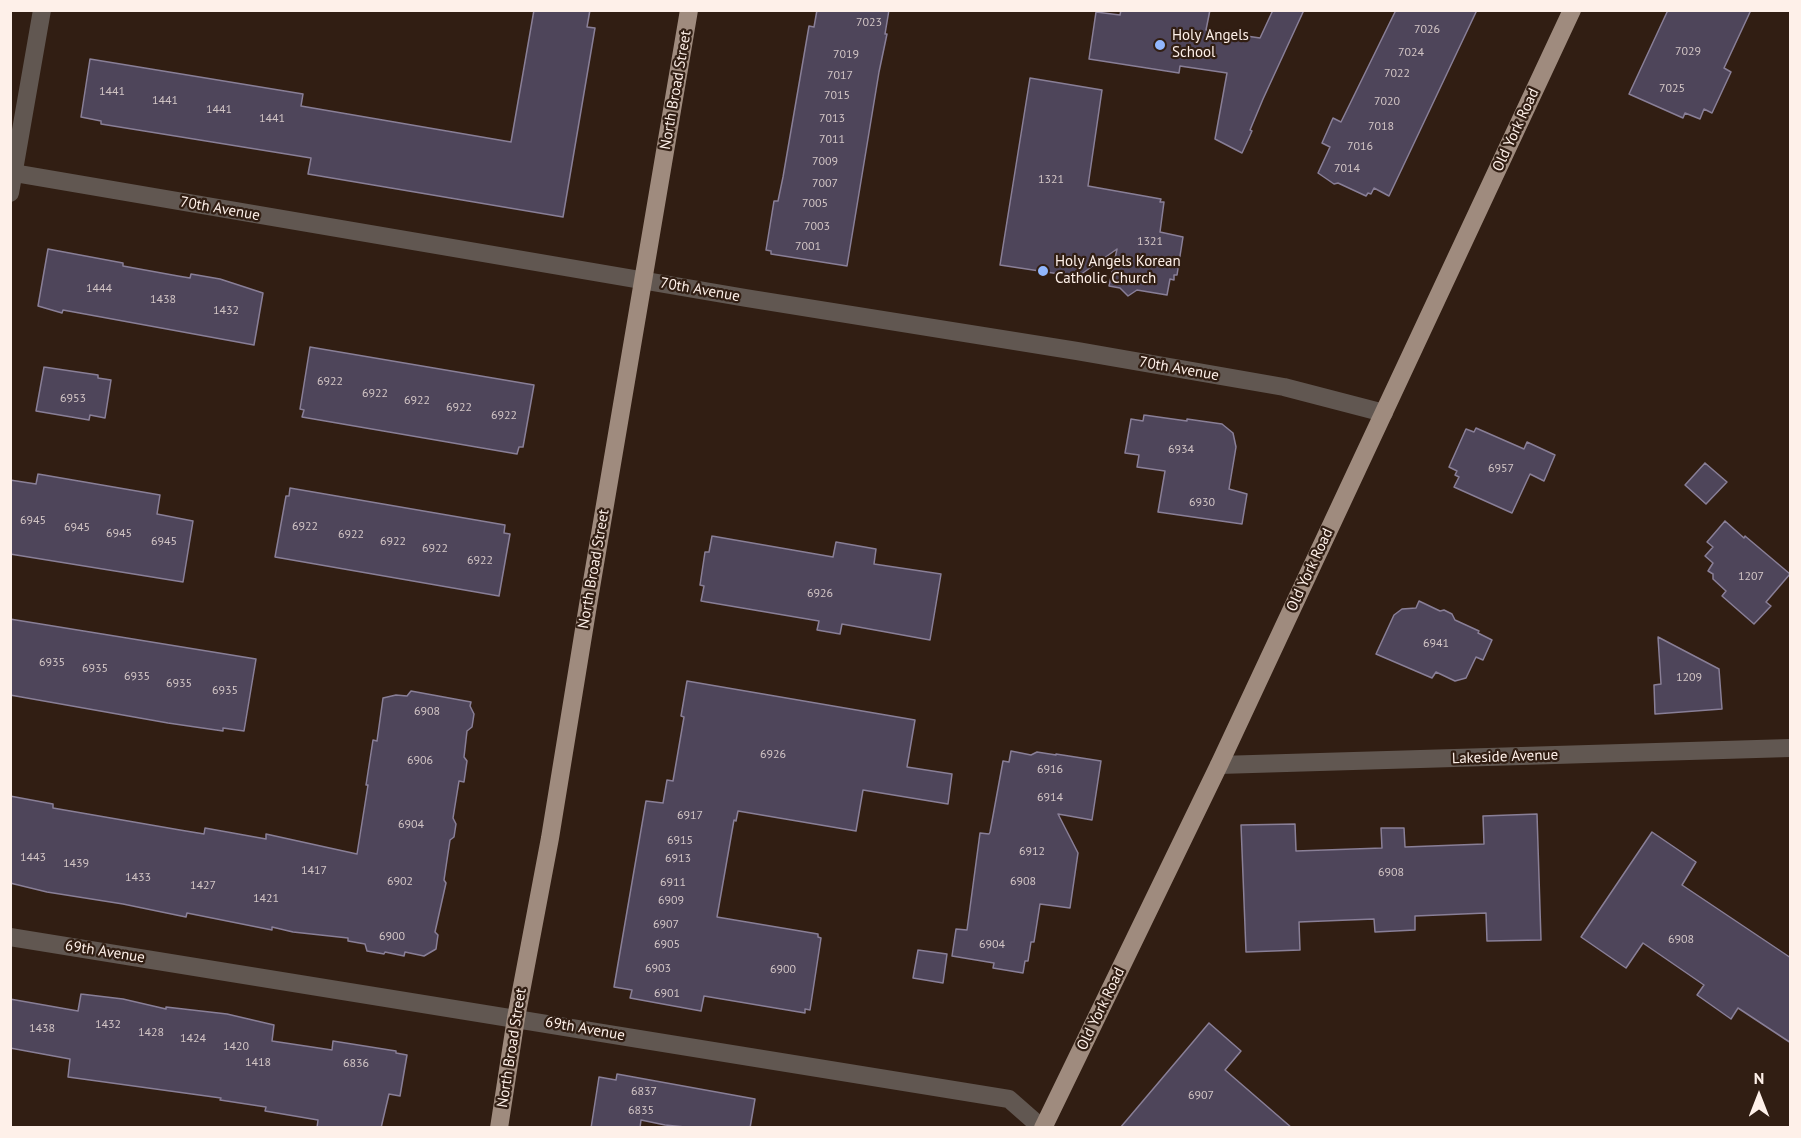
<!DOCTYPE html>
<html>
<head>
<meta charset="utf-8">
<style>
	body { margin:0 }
	#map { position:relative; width:1801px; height:1138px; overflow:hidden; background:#311e13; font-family:"PT Sans",sans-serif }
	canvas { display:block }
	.frame { position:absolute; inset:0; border:12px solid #fef0e9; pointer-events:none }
	.north { position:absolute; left:1729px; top:1066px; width:60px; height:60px; -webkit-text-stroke:4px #311e13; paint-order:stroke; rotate:0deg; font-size:16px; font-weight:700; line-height:24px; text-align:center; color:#fef0e9 }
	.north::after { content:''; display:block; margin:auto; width:21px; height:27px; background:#fef0e9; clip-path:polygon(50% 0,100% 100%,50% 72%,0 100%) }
</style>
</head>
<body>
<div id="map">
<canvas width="1801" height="1138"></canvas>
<div class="frame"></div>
<div class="north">N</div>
</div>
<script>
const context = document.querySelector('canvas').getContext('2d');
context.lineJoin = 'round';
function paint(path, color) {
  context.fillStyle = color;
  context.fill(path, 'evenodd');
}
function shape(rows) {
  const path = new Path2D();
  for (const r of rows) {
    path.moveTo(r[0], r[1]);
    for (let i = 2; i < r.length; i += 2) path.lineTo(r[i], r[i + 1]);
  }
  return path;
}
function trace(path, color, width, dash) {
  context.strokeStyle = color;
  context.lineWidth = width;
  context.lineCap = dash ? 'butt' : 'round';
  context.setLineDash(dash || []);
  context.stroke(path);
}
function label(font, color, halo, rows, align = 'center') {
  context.font = font + ' "PT Sans",sans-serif';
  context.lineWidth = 4.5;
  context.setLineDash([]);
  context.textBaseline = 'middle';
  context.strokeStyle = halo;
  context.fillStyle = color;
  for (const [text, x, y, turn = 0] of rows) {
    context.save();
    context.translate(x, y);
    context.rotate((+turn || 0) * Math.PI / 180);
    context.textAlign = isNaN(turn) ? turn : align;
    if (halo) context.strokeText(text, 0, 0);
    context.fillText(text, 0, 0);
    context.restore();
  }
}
const building = shape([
	[534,10,590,10,587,27,595,28,563,217,308,174,311,158,101,124,101,121,81,117,90,59,303,94,301,106,511,142,534,10],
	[817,10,889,10,885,34,887,34,879,72,847,266,771,254,771,251,766,250,774,201,778,201,783,177,809,26,814,27,817,10],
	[1121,10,1210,10,1206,30,1260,38,1273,10,1304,10,1263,99,1250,130,1252,131,1242,153,1215,139,1227,73,1180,66,1179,73,1089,59,1096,12,1120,15,1121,10],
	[1396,10,1477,10,1389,196,1374,188,1371,194,1368,193,1366,196,1338,183,1334,184,1318,173,1330,147,1322,143,1333,118,1341,122,1396,10],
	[1668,10,1751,10,1724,68,1731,72,1712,113,1704,109,1700,119,1685,113,1683,118,1629,94,1668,10],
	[1030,78,1102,90,1088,186,1161,199,1160,202,1164,202,1160,232,1183,237,1177,275,1174,275,1174,280,1170,279,1167,295,1137,290,1128,296,1120,288,1109,286,1117,249,1070,282,1066,275,1000,265,1030,78],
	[48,249,123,263,123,266,178,276,190,278,191,274,220,279,263,293,254,345,63,310,62,313,38,306,48,249],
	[310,347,534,385,523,447,519,447,517,454,302,417,304,410,300,409,310,347],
	[44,367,98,375,98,378,111,380,105,418,90,415,89,420,36,411,44,367],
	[1144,415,1187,421,1187,419,1222,424,1233,433,1236,447,1229,489,1247,494,1242,524,1158,512,1165,471,1137,467,1139,455,1125,453,1131,419,1143,421,1144,415],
	[1476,428,1524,449,1527,442,1555,455,1544,481,1530,474,1512,513,1454,487,1459,477,1455,475,1457,471,1449,467,1466,429,1474,432,1476,428],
	[1705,463,1727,482,1706,504,1685,485,1705,463],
	[38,474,160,495,157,514,193,521,183,582,10,554,10,480,36,484,38,474],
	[290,488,505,525,504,533,510,534,499,596,275,557,286,496,289,496,290,488],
	[1725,521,1744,538,1745,536,1790,574,1766,602,1771,606,1754,624,1722,596,1726,591,1713,579,1713,574,1708,571,1713,563,1705,556,1713,547,1707,542,1725,521],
	[712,536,833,557,836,542,876,549,874,564,941,574,930,640,842,624,840,634,817,630,819,621,701,601,704,586,700,585,705,552,709,552,712,536],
	[1419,601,1440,611,1444,610,1452,614,1455,620,1479,631,1478,633,1492,640,1483,660,1476,657,1466,678,1455,681,1436,672,1432,678,1376,654,1394,615,1402,609,1416,608,1419,601],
	[10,619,256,659,244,731,223,728,223,731,168,723,10,695,10,619],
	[1658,637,1719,669,1722,709,1655,714,1654,685,1661,684,1658,637],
	[687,681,915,720,907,767,952,774,948,804,863,790,856,831,738,811,736,821,734,820,717,917,818,934,818,937,821,938,810,1010,805,1009,805,1013,704,996,701,1011,630,998,632,990,614,987,646,801,663,803,667,780,673,781,684,717,681,716,687,681],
	[411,691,471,702,470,706,474,714,472,727,467,731,464,757,467,761,464,782,459,781,453,818,456,824,454,837,450,840,444,880,446,883,435,932,438,935,436,949,424,956,405,952,404,956,385,952,384,954,367,951,365,944,348,941,348,938,293,932,272,927,272,930,187,913,186,917,123,904,47,892,10,883,10,796,53,804,53,808,180,830,204,834,205,828,266,839,266,834,357,854,368,785,366,785,373,740,377,741,383,698,396,695,407,696,411,691],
	[1011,751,1031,755,1037,752,1056,755,1056,754,1101,761,1092,820,1058,814,1078,853,1070,908,1040,904,1034,942,1031,942,1028,961,1025,961,1023,973,993,968,994,963,952,956,956,929,967,930,980,833,989,834,990,832,1003,761,1009,762,1011,751],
	[1537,814,1541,940,1487,941,1486,913,1415,916,1415,930,1375,932,1374,919,1299,922,1300,950,1246,952,1241,825,1295,824,1296,851,1382,848,1381,828,1404,828,1405,847,1484,844,1483,816,1537,814],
	[1652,832,1696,862,1682,885,1791,958,1791,1043,1738,1008,1731,1019,1697,995,1704,985,1643,943,1626,968,1581,937,1652,832],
	[918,950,947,954,943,983,913,978,918,950],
	[81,994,123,999,166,1009,166,1007,227,1014,274,1025,272,1041,332,1050,333,1041,396,1051,396,1053,407,1055,400,1096,389,1094,381,1128,317,1128,318,1120,265,1111,266,1107,220,1100,221,1098,68,1077,70,1059,10,1048,10,999,78,1011,81,994],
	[1209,1023,1241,1051,1225,1070,1292,1128,1120,1128,1209,1023],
	[617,1074,755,1099,750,1128,695,1128,665,1125,641,1120,640,1128,591,1128,599,1077,616,1080,617,1074]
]);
paint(building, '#4e455a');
trace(building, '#897f97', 1.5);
trace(shape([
	[14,173,746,298,1077,351,1284,387,1384,413],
	[10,193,42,10],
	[1219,765,1790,748],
	[10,937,1009,1099,1042,1128]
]), '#615751', 18);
trace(shape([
	[499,1128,516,1018,550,838,588,605,689,10],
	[1043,1128,1219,765,1572,10]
]), '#9f8b7e', 18);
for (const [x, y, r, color] of [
	[1160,45,6,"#92b7fd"],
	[1043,271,6,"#92b7fd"]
]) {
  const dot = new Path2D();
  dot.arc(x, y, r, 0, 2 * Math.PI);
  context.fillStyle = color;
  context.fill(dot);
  trace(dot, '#311e13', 2);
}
label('12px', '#d2c5c5', null, [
	["7023",869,23],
	["7026",1427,30],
	["7029",1688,52],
	["7024",1411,53],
	["7019",846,55],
	["7022",1397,74],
	["7017",840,76],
	["7025",1672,89],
	["1441",112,92],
	["7015",837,96],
	["1441",165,101],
	["7020",1387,102],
	["1441",219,110],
	["1441",272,119],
	["7013",832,119],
	["7018",1381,127],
	["7011",832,140],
	["7016",1360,147],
	["7009",825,162],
	["7014",1347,169],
	["1321",1051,180],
	["7007",825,184],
	["7005",815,204],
	["7003",817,227],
	["1321",1150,242],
	["7001",808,247],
	["1444",99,289],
	["1438",163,300],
	["1432",226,311],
	["6922",330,382],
	["6922",375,394],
	["6953",73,399],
	["6922",417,401],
	["6922",459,408],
	["6922",504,416],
	["6934",1181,450],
	["6957",1501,469],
	["6930",1202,503],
	["6945",33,521],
	["6922",305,527],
	["6945",77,528],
	["6945",119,534],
	["6922",351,535],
	["6945",164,542],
	["6922",393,542],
	["6922",435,549],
	["6922",480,561],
	["1207",1751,577],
	["6926",820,594],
	["6941",1436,644],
	["6935",52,663],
	["6935",95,669],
	["6935",137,677],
	["1209",1689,678],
	["6935",179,684],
	["6935",225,691],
	["6908",427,712],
	["6926",773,755],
	["6906",420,761],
	["6916",1050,770],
	["6914",1050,798],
	["6917",690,816],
	["6904",411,825],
	["6915",680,841],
	["6912",1032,852],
	["1443",33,858],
	["6913",678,859],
	["1439",76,864],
	["1417",314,871],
	["6908",1391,873],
	["1433",138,878],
	["6902",400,882],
	["6908",1023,882],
	["6911",673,883],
	["1427",203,886],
	["1421",266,899],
	["6909",671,901],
	["6907",666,925],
	["6900",392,937],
	["6908",1681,940],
	["6905",667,945],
	["6904",992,945],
	["6903",658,969],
	["6900",783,970],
	["6901",667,994],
	["1432",108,1025],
	["1438",42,1029],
	["1428",151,1033],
	["1424",193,1039],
	["1420",236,1047],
	["1418",258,1063],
	["6836",356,1064],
	["6837",644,1092],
	["6907",1201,1096],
	["6835",641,1111]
]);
label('15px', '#fef0e9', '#311e13', [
	["Holy Angels",1172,36],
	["School",1172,53],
	["Holy Angels Korean",1055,262],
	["Catholic Church",1055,279]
], 'left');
label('15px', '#fef0e9', '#311e13', [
	["North Broad Street",676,90,-80],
	["Old York Road",1516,130,-65],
	["70th Avenue",220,209,10],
	["70th Avenue",700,290,10],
	["70th Avenue",1179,369,10],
	["North Broad Street",594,569,-80],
	["Old York Road",1310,570,-65],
	["Lakeside Avenue",1505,757,-2],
	["69th Avenue",105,952,9],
	["Old York Road",1101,1009,-64],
	["69th Avenue",585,1029,10],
	["North Broad Street",512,1048,-81]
]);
</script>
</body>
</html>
